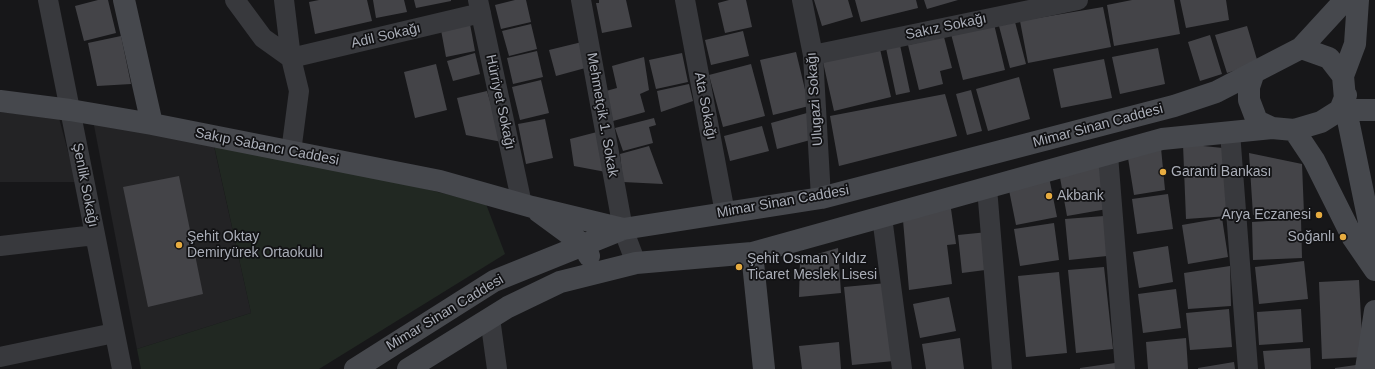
<!DOCTYPE html>
<html>
<head>
<meta charset="utf-8">
<style>
	body { margin:0 }
	canvas { display:block; background:#171719 }
</style>
</head>
<body>
<canvas width="1375" height="369"></canvas>
<script>
const context = document.querySelector('canvas').getContext('2d');
context.lineJoin = 'round';
function paint(path, color) {
  context.fillStyle = color;
  context.fill(path, 'evenodd');
}
function shape(rows) {
  const path = new Path2D();
  for (const r of rows) {
    path.moveTo(r[0], r[1]);
    for (let i = 2; i < r.length; i += 2) path.lineTo(r[i], r[i + 1]);
  }
  return path;
}
function trace(path, color, width, dash) {
  context.strokeStyle = color;
  context.lineWidth = width;
  context.lineCap = dash ? 'butt' : 'round';
  context.setLineDash(dash || []);
  context.stroke(path);
}
function label(font, color, halo, rows, align = 'center') {
  context.font = font + ' Arial,sans-serif';
  context.lineWidth = 3.5;
  context.setLineDash([]);
  context.textBaseline = 'middle';
  context.strokeStyle = halo;
  context.fillStyle = color;
  for (const [text, x, y, turn = 0] of rows) {
    context.save();
    context.translate(x, y);
    context.rotate((+turn || 0) * Math.PI / 180);
    context.textAlign = isNaN(turn) ? turn : align;
    if (halo) context.strokeText(text, 0, 0);
    context.fillText(text, 0, 0);
    context.restore();
  }
}
paint(shape([
	[0,112,59,118,76,182,0,182],
	[93,120,213,142,251,313,137,349]
]), '#232325');
paint(shape([
	[212,136,486,204,505,254,319,369,141,369,137,349,251,313]
]), '#212822');
paint(shape([
	[98,0,108,0,116,33,84,41,75,6],
	[319,0,367,0,372,21,315,34,309,2],
	[373,0,404,0,407,12,376,18],
	[414,0,451,0,451,1,416,8],
	[515,0,526,0,531,22,501,29,495,5],
	[599,0,626,0,632,27,602,33,596,3,599,3],
	[729,0,746,0,752,27,725,33,718,3],
	[814,0,848,0,853,17,822,26],
	[855,0,916,0,918,8,861,22],
	[924,0,958,0,927,9],
	[1132,0,1174,0,1180,34,1114,46,1107,5],
	[1180,0,1226,0,1229,20,1186,28],
	[1103,7,1111,47,1028,63,1020,21],
	[1015,22,1026,64,1010,68,999,26],
	[470,24,475,51,446,57,441,30],
	[531,24,537,49,509,56,502,31],
	[994,24,1005,70,963,80,951,34],
	[1247,26,1258,63,1227,73,1215,35],
	[743,31,749,56,711,65,705,40],
	[1210,35,1222,74,1200,81,1188,42],
	[121,36,131,84,97,86,88,43],
	[944,37,952,68,940,71,943,84,919,90,908,45],
	[582,42,589,67,556,76,549,50],
	[900,45,910,92,896,95,886,48],
	[1158,48,1165,84,1120,94,1112,57],
	[880,49,891,97,834,111,823,62],
	[537,51,543,77,513,84,507,58],
	[796,52,809,106,773,115,760,60],
	[475,53,480,74,453,81,447,61],
	[682,53,688,82,656,89,649,60],
	[644,57,649,90,640,94,645,112,613,121,606,91,617,88,612,66],
	[1104,59,1112,98,1061,108,1053,69],
	[436,64,447,110,415,118,404,72],
	[751,64,765,116,723,127,709,75],
	[1019,77,1030,119,988,131,976,89],
	[541,80,549,113,520,120,512,87],
	[689,84,693,101,661,112,657,91],
	[971,90,982,131,967,135,956,94],
	[487,91,502,142,466,135,457,98],
	[945,94,957,136,839,166,830,116],
	[807,113,814,139,777,149,771,123],
	[654,118,656,125,649,127,653,143,623,151,615,128],
	[545,119,553,158,526,164,518,124],
	[762,126,769,151,730,161,724,136],
	[597,132,606,172,574,166,570,139],
	[1183,144,1223,148,1228,216,1186,219],
	[649,146,663,184,623,182,620,154],
	[1161,148,1165,190,1134,195,1128,158],
	[1249,153,1302,164,1304,214,1253,215],
	[1099,164,1107,209,1067,216,1059,172],
	[179,176,203,294,148,307,123,187],
	[1049,177,1057,217,1016,225,1008,185],
	[1168,194,1173,229,1137,234,1132,199],
	[950,202,956,244,947,245,952,284,909,290,903,220],
	[1104,216,1107,256,1069,260,1065,219],
	[1222,218,1228,257,1188,264,1182,225],
	[1301,219,1302,258,1253,260,1252,222],
	[1054,223,1059,260,1020,266,1014,229],
	[988,232,993,269,962,273,958,235],
	[1168,246,1173,282,1139,288,1133,252],
	[838,248,841,293,799,297,800,259],
	[1304,261,1308,299,1259,304,1255,267],
	[1230,266,1231,306,1188,309,1184,273],
	[1104,267,1113,349,1076,353,1068,270],
	[1059,272,1067,353,1026,357,1018,276],
	[1359,280,1363,357,1322,359,1319,282],
	[887,283,894,361,852,365,844,287],
	[1176,289,1181,328,1143,333,1138,294],
	[949,297,956,331,920,338,913,304],
	[1229,309,1232,347,1190,350,1186,313],
	[1301,309,1303,342,1259,345,1257,312],
	[960,338,964,369,926,369,922,344],
	[1186,338,1188,369,1148,369,1146,342],
	[839,342,841,369,802,369,799,346],
	[1310,348,1311,369,1265,369,1263,351],
	[1234,362,1235,369,1198,369,1198,368],
	[1115,363,1115,369,1080,369,1080,368],
	[1363,364,1362,369,1335,369,1335,368]
]), '#444448');
trace(shape([
	[48,0,122,369],
	[235,0,263,38,291,58],
	[284,0,291,58,299,91,291,152],
	[478,0,522,204],
	[581,0,623,229,636,263],
	[685,0,725,213],
	[802,0,813,55,821,198],
	[813,55,1078,0],
	[291,58,481,13],
	[1230,132,1248,369],
	[1108,155,1125,369],
	[987,188,1002,369],
	[882,217,902,369],
	[0,246,95,235],
	[490,318,497,369],
	[0,357,114,333]
]), '#38393d', 20);
trace(shape([
	[124,0,152,124],
	[1301,48,1345,0],
	[1254,72,1249,87,1249,100,1257,121,1272,128],
	[1343,76,1355,44,1358,0],
	[0,101,70,110,152,124,440,181,532,207,623,229],
	[1346,110,1375,110],
	[1294,130,1314,160,1353,238,1375,270],
	[539,212,584,245,589,256],
	[752,253,764,369],
	[355,369,494,281,623,229,821,198,1174,106,1216,92,1301,48,1329,58,1343,76,1346,110,1375,251],
	[408,369,508,307,560,282,636,263,752,253,1162,139,1272,128,1294,130,1321,122,1340,110,1346,95],
	[1366,369,1375,311]
]), '#46484d', 22);
for (const [x, y, r, color] of [
	[1163,172,4,"#e7ac40"],
	[1049,196,4,"#e7ac40"],
	[1319,215,4,"#e7ac40"],
	[1343,237,4,"#e7ac40"],
	[179,245,4,"#e7ac40"],
	[739,267,4,"#e7ac40"]
]) {
  const dot = new Path2D();
  dot.arc(x, y, r, 0, 2 * Math.PI);
  context.fillStyle = color;
  context.fill(dot);
  trace(dot, '#121214', 1.5);
}
label('14px', '#aaaeb8', '#121214', [
	["Sakız Sokağı",946,27,-12],
	["Adil Sokağı",386,36,-13],
	["Ulugazi Sokağı",815,99,-94],
	["Hürriyet Sokağı",500,102,78],
	["Ata Sokağı",705,106,79],
	["Mehmetçik 1. Sokak",602,115,80],
	["Mimar Sinan Caddesi",1098,126,-15],
	["Sakıp Sabancı Caddesi",267,147,11],
	["Şenlik Sokağı",85,185,79],
	["Mimar Sinan Caddesi",783,202,-10],
	["Mimar Sinan Caddesi",445,313,-31]
]);
label('14px', '#aaaeb8', '#121214', [
	["Garanti Bankası",1171,172],
	["Akbank",1057,196],
	["Arya Eczanesi",1311,215,"right"],
	["Şehit Oktay",187,237],
	["Demiryürek Ortaokulu",187,253],
	["Soğanlı",1335,237,"right"],
	["Şehit Osman Yıldız",747,259],
	["Ticaret Meslek Lisesi",747,275]
], 'left');
</script>
</body>
</html>
